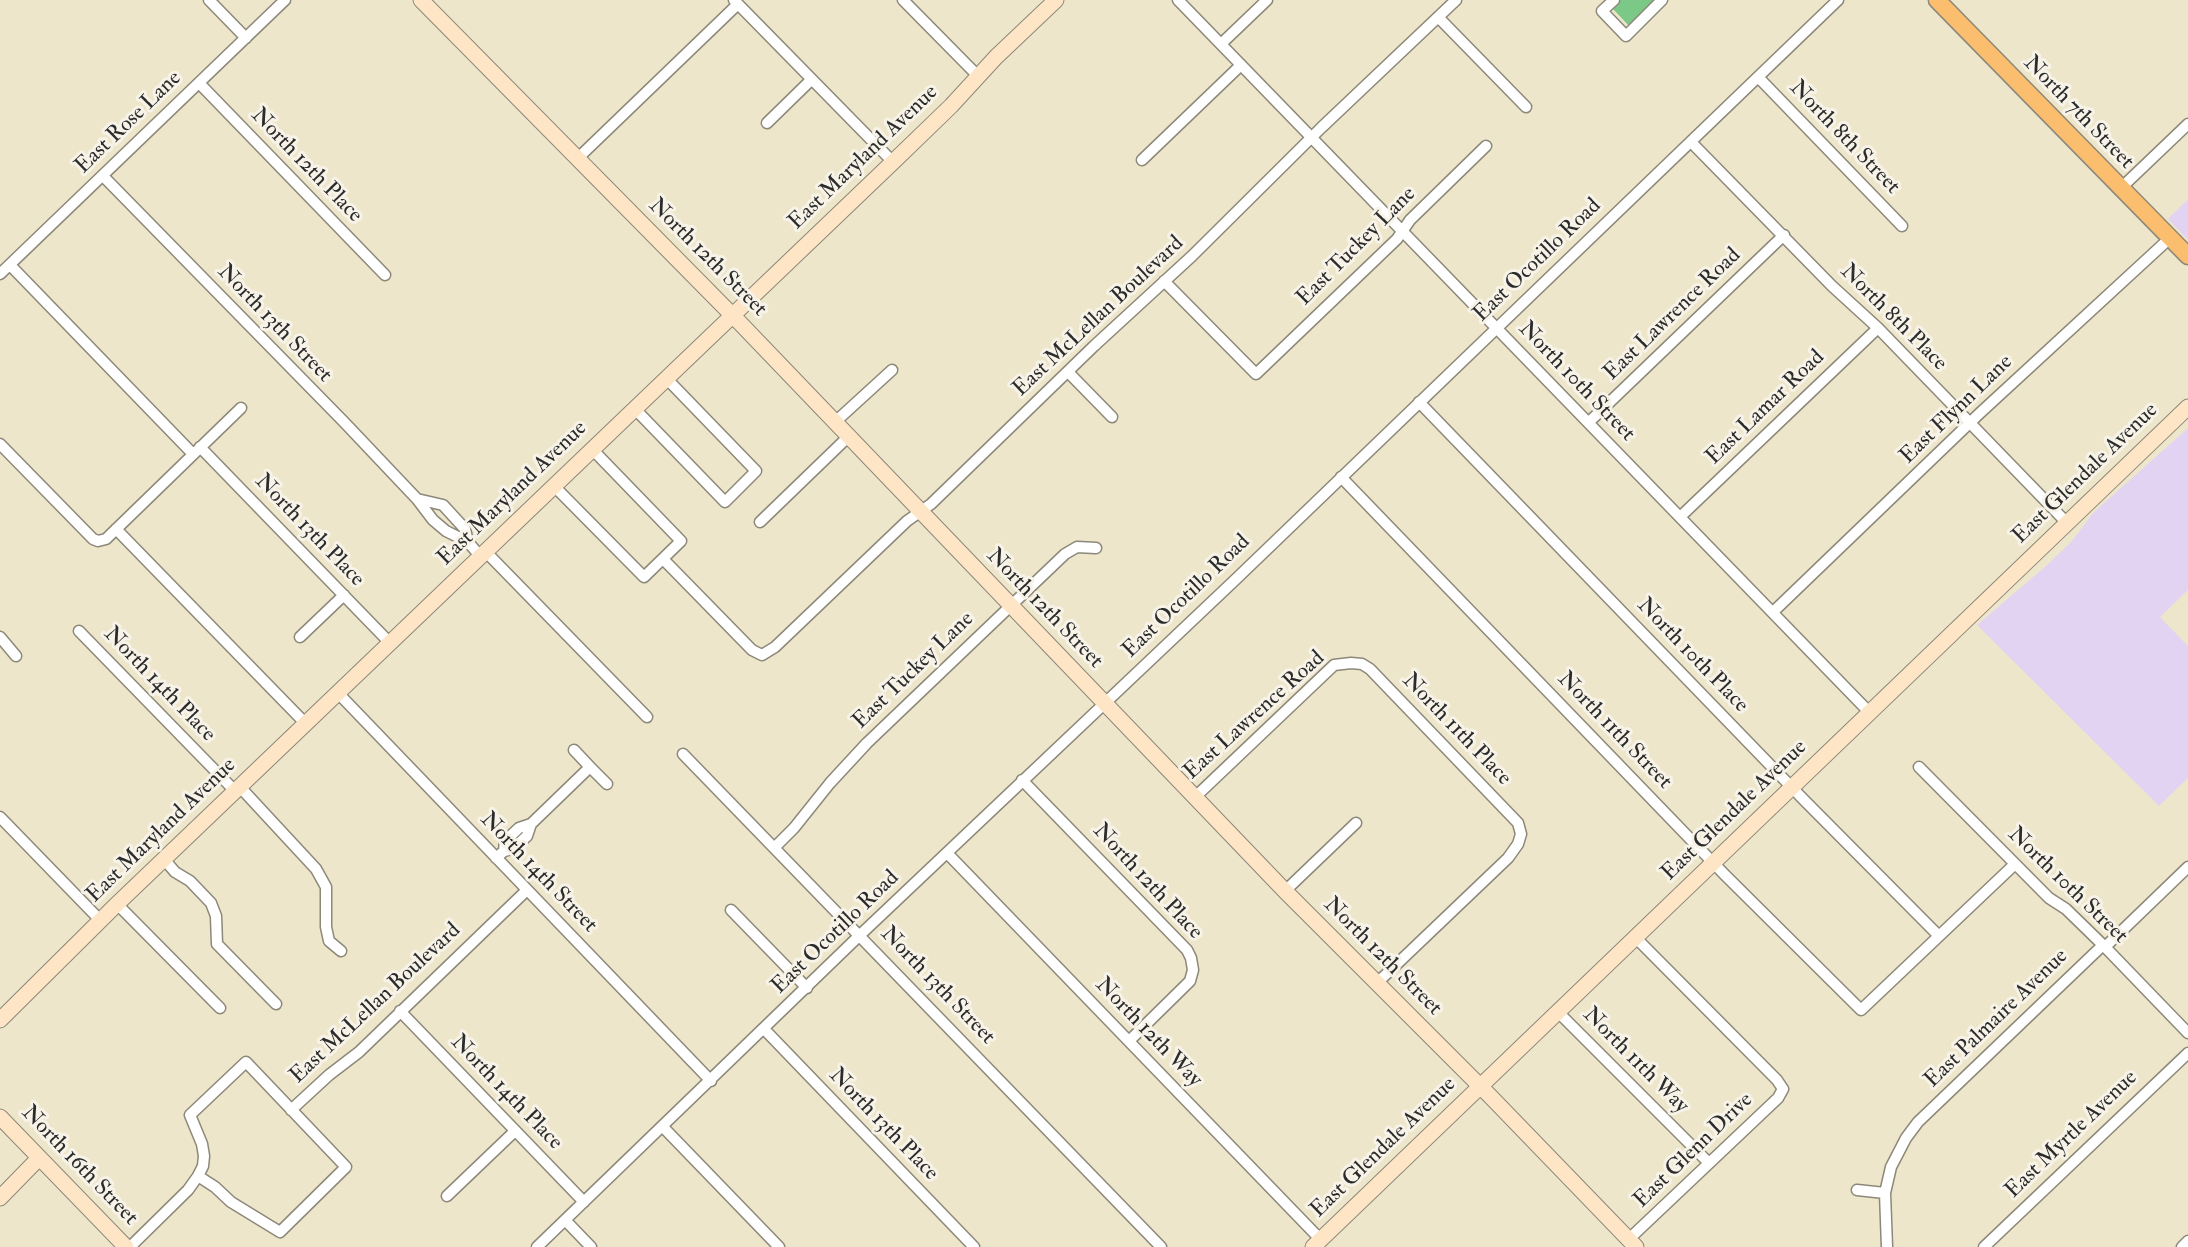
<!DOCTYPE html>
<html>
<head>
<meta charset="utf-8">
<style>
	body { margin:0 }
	canvas { display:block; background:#eee6ca }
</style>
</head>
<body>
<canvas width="2188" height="1247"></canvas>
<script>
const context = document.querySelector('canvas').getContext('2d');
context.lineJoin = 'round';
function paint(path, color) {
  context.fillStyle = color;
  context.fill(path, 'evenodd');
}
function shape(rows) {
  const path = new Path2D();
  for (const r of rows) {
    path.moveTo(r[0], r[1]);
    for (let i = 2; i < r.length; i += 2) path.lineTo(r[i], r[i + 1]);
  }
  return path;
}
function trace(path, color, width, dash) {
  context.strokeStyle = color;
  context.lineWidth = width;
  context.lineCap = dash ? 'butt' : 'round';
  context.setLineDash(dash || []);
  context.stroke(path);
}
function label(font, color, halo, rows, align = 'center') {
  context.font = font + ' "IM FELL Double Pica",serif';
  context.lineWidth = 6;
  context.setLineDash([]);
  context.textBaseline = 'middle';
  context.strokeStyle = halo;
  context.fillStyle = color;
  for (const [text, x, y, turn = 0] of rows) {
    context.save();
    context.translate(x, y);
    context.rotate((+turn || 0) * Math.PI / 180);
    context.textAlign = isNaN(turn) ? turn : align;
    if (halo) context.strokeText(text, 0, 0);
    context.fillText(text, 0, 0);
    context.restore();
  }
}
paint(shape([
	[2188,199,2188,240,2168,219],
	[2188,428,2188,590,2160,617,2188,646,2188,778,2159,806,1977,625,2046,566,2072,541,2093,513]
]), '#e3d3f3');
paint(shape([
	[1618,0,1659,0,1630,27,1612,8]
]), '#7cc887');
const street = shape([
	[209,0,246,38],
	[734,0,893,162],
	[903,0,978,76],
	[1178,0,1870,713],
	[1614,0,1602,11,1626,36,1662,0],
	[1438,17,1526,107],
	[1221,44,1267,0],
	[1758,77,1902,226],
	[199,83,385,275],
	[767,123,811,80],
	[1691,142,1832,286,1878,328,2067,523],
	[577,159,738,4],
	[1142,160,1241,65],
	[103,176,344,422,417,499,433,520,446,531,468,542,481,557],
	[2121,188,2188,124],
	[10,265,193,454],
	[0,274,285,0],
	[1164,281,1256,374,1397,239,1410,220,1486,146],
	[1068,372,1112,417],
	[1419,402,1804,800,1939,936],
	[635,409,725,502,756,471,666,378],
	[1589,422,1784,235],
	[834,423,892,370],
	[0,444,93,539,98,541,106,539,241,408],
	[200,447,390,643],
	[1341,477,1725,875,1861,1010,2015,864],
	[554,486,644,577,681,541,592,449],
	[417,499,443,505,465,529,468,542],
	[1680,517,1878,328],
	[760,522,848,437],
	[116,529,306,724],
	[486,552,647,717],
	[663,559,752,650,762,655,775,647,907,521,931,504,1094,346,1192,256,1321,128,1456,0],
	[1773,612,1980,413,2170,238],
	[79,631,235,791],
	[0,637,16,656],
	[300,637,344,595],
	[338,693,711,1081],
	[574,750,590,767],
	[683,754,1161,1247],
	[1919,767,2049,898,2066,909,2105,947,2188,1033],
	[1022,780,1187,950,1191,958,1193,970,1190,981,1129,1041],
	[240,787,316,869,326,887,326,927,329,941,341,951],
	[1194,798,1334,665,1351,663,1362,664,1370,669,1518,823,1521,834,1518,844,1508,858,1378,982],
	[0,817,101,921],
	[531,824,590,767,607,784],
	[775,847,794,828,830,783,867,743,1065,554,1077,547,1096,548],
	[947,853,1321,1240],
	[496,858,504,851,513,849,527,836,531,824,519,828,505,841,504,851],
	[164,859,175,872,190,881,211,903,216,916,217,944,276,1004],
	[1285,891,1356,823],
	[117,904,220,1008],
	[731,910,807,988],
	[2105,947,2188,867],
	[400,1011,584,1202],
	[1558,1012,1709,1163],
	[764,1029,974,1247],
	[291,1110,329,1075,359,1052,527,890],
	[663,1127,779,1247],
	[1857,1190,1885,1193],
	[447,1196,515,1131],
	[565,1220,591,1247],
	[1629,1239,1778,1098,1783,1089,1777,1080,1636,938],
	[130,1247,188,1190,198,1176,203,1166,204,1156,202,1144,190,1115,246,1062,346,1167,280,1232,231,1202,215,1187,198,1176],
	[537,1247,860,935,1236,579,1838,0],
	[1887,1247,1885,1193,1891,1167,1906,1138,1918,1122,2103,945],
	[1984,1247,2188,1053],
	[2182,1247,2188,1241]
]);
const secondary = shape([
	[421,0,741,324,1285,891,1491,1097,1636,1247],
	[0,1020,117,904,893,162,951,106,996,57,1056,0],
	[0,1117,126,1247],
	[0,1198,39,1158],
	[1313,1247,2188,407]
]);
const primary = shape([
	[1937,0,2188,256]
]);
trace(street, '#8c887a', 13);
trace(secondary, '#8c887a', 17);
trace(primary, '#8c887a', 19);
trace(street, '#fff', 10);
trace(secondary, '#fde5c5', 15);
trace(primary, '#fbbe6e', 16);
label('22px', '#2b2b2b', '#f7f3e8', [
	["North 7th Street",2078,113,46],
	["East Rose Lane",129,123,-44],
	["North 8th Street",1844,138,46],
	["East Maryland Avenue",864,158,-44],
	["North 12th Place",306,166,46],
	["East Tuckey Lane",1357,247,-45],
	["North 12th Street",707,258,45],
	["East Ocotillo Road",1538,261,-44],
	["East Lawrence Road",1673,315,-44],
	["East McLellan Boulevard",1099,317,-43],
	["North 8th Place",1893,318,45],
	["North 13th Street",274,324,46],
	["North 10th Street",1576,382,46],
	["East Lamar Road",1766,408,-44],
	["East Flynn Lane",1957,410,-44],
	["East Glendale Avenue",2086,474,-44],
	["East Maryland Avenue",513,494,-44],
	["North 13th Place",309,531,46],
	["East Ocotillo Road",1187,597,-44],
	["North 12th Street",1044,609,46],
	["North 10th Place",1692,656,46],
	["East Tuckey Lane",914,671,-44],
	["North 14th Place",159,685,46],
	["East Lawrence Road",1255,716,-42],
	["North 11th Place",1456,730,46],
	["North 11th Street",1614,731,46],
	["East Glendale Avenue",1735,811,-44],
	["East Maryland Avenue",162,831,-44],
	["North 14th Street",538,873,46],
	["North 12th Place",1147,882,47],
	["North 10th Street",2067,886,44],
	["East Ocotillo Road",836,933,-44],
	["North 12th Street",1382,957,45],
	["North 13th Street",937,986,46],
	["East McLellan Boulevard",376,1004,-43],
	["East Palmaire Avenue",1997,1019,-44],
	["North 12th Way",1148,1033,46],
	["North 11th Way",1635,1061,45],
	["North 14th Place",506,1093,46],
	["North 13th Place",883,1125,46],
	["East Myrtle Avenue",2072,1135,-44],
	["East Glendale Avenue",1384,1148,-44],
	["East Glenn Drive",1694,1151,-44],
	["North 16th Street",79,1166,46]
]);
</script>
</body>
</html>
